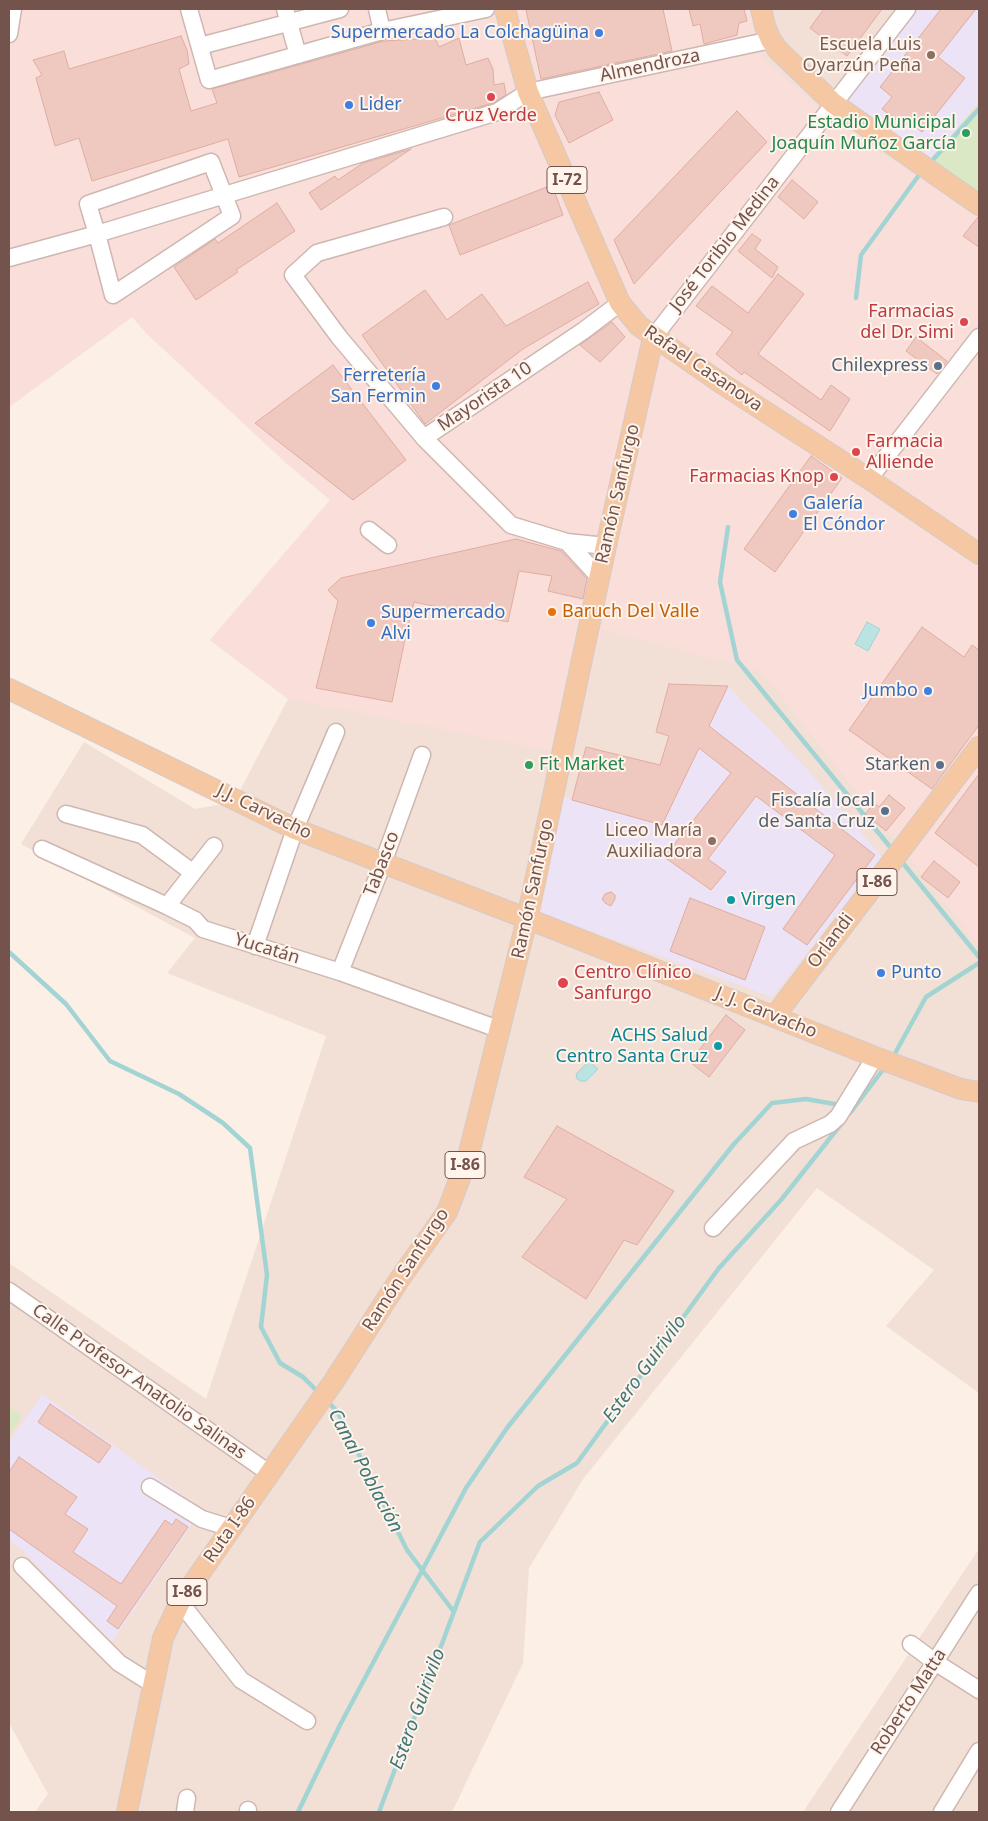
<!DOCTYPE html>
<html>
<head>
<meta charset="utf-8">
<style>
	body { margin:0 }
	#map { position:relative; width:988px; height:1821px; overflow:hidden; background:#fbefe6; font-family:"Noto Sans",sans-serif }
	canvas { display:block }
	.frame { position:absolute; inset:0; border:10px solid #73534c; pointer-events:none }
</style>
</head>
<body>
<div id="map">
<canvas width="988" height="1821"></canvas>
<div class="frame"></div>
</div>
<script>
const context = document.querySelector('canvas').getContext('2d');
context.lineJoin = 'round';
function paint(path, color) {
  context.fillStyle = color;
  context.fill(path, 'evenodd');
}
function shape(rows) {
  const path = new Path2D();
  for (const r of rows) {
    path.moveTo(r[0], r[1]);
    for (let i = 2; i < r.length; i += 2) path.lineTo(r[i], r[i + 1]);
  }
  return path;
}
function trace(path, color, width, dash) {
  context.strokeStyle = color;
  context.lineWidth = width;
  context.lineCap = dash ? 'butt' : 'round';
  context.setLineDash(dash || []);
  context.stroke(path);
}
function label(font, color, halo, rows, align = 'center') {
  context.font = font + ' "Noto Sans",sans-serif';
  context.lineWidth = 4;
  context.setLineDash([]);
  context.textBaseline = 'middle';
  context.strokeStyle = halo;
  context.fillStyle = color;
  for (const [text, x, y, turn = 0] of rows) {
    context.save();
    context.translate(x, y);
    context.rotate((+turn || 0) * Math.PI / 180);
    context.textAlign = isNaN(turn) ? turn : align;
    if (halo) context.strokeText(text, 0, 0);
    context.fillText(text, 0, 0);
    context.restore();
  }
}
paint(shape([
	[9,9,979,9,979,1393,886,1326,934,1270,817,1188,583,1479,529,1568,523,1663,452,1812,35,1812,48,1794,9,1723,9,1263,206,1399,326,1036,167,973,195,938,21,844,84,742,195,809,234,802,288,699,210,640,330,501,334,214,149,336,132,317,9,407],
	[979,1549,979,1812,803,1812]
]), '#f2dfd5');
paint(shape([
	[9,9,754,9,763,58,835,123,979,216,979,946,761,671,602,630,574,756,288,699,210,640,330,500,287,464,149,336,132,317,9,407]
]), '#fadeda');
paint(shape([
	[919,9,979,9,979,103,928,162,846,101],
	[728,686,808,770,882,857,772,997,541,913,564,797,662,825],
	[42,1394,202,1509,112,1642,23,1551,9,1540,9,1442]
]), '#ece3f7');
paint(shape([
	[979,103,979,196,928,162],
	[9,1407,22,1416,9,1436]
]), '#dae8c5');
const water = shape([
	[867,622,880,629,868,651,855,644,867,622],
	[589,1061,598,1069,586,1081,581,1081,576,1078,577,1073,589,1061]
]);
paint(water, '#bbe3e2');
trace(water, '#a2d4d3', 1);
trace(shape([
	[930,163,979,109],
	[856,298,861,255,919,175],
	[728,527,720,582,737,660,891,848],
	[902,862,979,957],
	[9,952,66,1004,110,1061,179,1094,223,1123,250,1148,267,1275,261,1327,280,1363,303,1377,319,1393],
	[893,1057,926,997,979,963],
	[850,1113,885,1067],
	[326,1400,337,1411,407,1550,454,1612],
	[298,1812,340,1725,466,1488,507,1428,734,1144,772,1103,806,1099,840,1105],
	[379,1812,480,1542,538,1486,577,1463,719,1268,781,1200,842,1123]
]), '#a2d4d3', 4.5);
const building = shape([
	[533,9,663,9,672,51,541,79,526,10,533,9],
	[689,9,744,9,747,21,739,23,737,35,704,44,700,24,693,26,689,9],
	[824,9,882,9,847,56,810,28,824,9],
	[941,9,976,9,938,57,965,78,922,132,903,117,899,122,882,109,892,97,880,87,941,9],
	[181,36,187,50,189,64,179,69,191,111,217,103,212,89,384,41,435,38,439,47,459,38,466,65,488,58,493,69,494,85,504,83,506,95,493,103,239,177,228,139,92,181,79,138,55,146,36,78,42,75,33,60,64,51,69,69,181,36],
	[599,92,613,120,569,143,555,115,559,102,599,92],
	[737,111,767,142,634,284,614,240,737,111],
	[411,149,321,210,309,193,335,176,338,180,363,163,411,149],
	[792,180,818,202,804,219,778,197,792,180],
	[552,185,563,215,460,255,449,225,552,185],
	[277,203,295,231,236,270,238,272,196,300,174,267,215,239,218,243,277,203],
	[978,217,979,217,979,247,963,236,978,217],
	[752,234,761,240,755,249,778,267,772,278,738,251,752,234],
	[778,274,804,294,758,354,821,400,831,385,850,399,830,431,744,372,742,375,716,354,733,332,696,306,712,286,748,313,778,274],
	[588,282,599,304,523,349,425,424,362,335,425,290,447,320,482,294,506,326,588,282],
	[612,322,625,337,600,362,580,345,612,322],
	[916,337,947,361,937,374,906,351,916,337],
	[333,365,406,460,353,500,255,423,333,365],
	[811,456,842,478,775,572,744,549,811,456],
	[516,539,561,551,587,579,583,599,548,591,552,576,519,571,508,622,414,602,404,644,392,702,316,688,338,601,328,590,341,578,516,539],
	[922,627,964,657,972,645,979,650,979,725,932,789,849,730,922,627],
	[669,684,728,686,709,726,875,855,807,945,783,929,835,855,756,796,708,859,726,872,711,890,664,857,731,773,699,748,662,825,572,800,586,747,660,765,669,736,656,732,669,684],
	[979,774,979,867,935,833,979,774],
	[889,795,905,808,886,831,865,814,874,803,879,807,889,795],
	[934,861,960,882,948,898,921,877,934,861],
	[611,892,615,895,615,899,611,906,605,903,602,899,605,894,611,892],
	[690,898,765,927,745,980,670,951,690,898],
	[726,1015,745,1030,709,1077,690,1062,726,1015],
	[557,1126,674,1191,637,1245,624,1240,586,1299,522,1257,567,1199,524,1177,557,1126],
	[50,1404,111,1446,99,1463,38,1422,50,1404],
	[19,1457,77,1497,65,1514,88,1529,73,1552,121,1584,165,1520,172,1525,176,1519,188,1527,118,1629,107,1621,117,1606,9,1529,9,1472,19,1457]
]);
paint(building, '#efc9bf');
trace(building, '#e0ada1', 1);
const minor = shape([
	[189,9,209,80,382,31,486,9],
	[285,9,298,55],
	[377,9,382,31],
	[9,34,13,9],
	[200,46,340,9],
	[211,162,232,216,113,295,97,234,88,204,211,162],
	[9,258,97,234,497,112,528,92,771,40],
	[653,338,907,9],
	[424,438,339,337,293,275,317,253,444,217],
	[869,479,979,337],
	[369,530,388,545],
	[567,542,606,546],
	[600,578,567,542,511,525,424,438,583,331,620,303],
	[66,814,142,835,192,872],
	[42,849,167,906,195,920,203,929,340,972,501,1030],
	[167,906,214,846],
	[255,946,295,829,336,732],
	[340,972,383,863,422,755],
	[713,1228,794,1141,830,1124,838,1117,875,1057],
	[9,1291,269,1473],
	[150,1487,202,1519,231,1528],
	[22,1566,119,1663,154,1685],
	[180,1602,241,1680,307,1721],
	[911,1644,935,1662,979,1690],
	[185,1812,187,1798],
	[248,1812,248,1810],
	[839,1812,979,1593],
	[942,1812,979,1751]
]);
const major = shape([
	[505,9,528,92,620,303,639,326,718,381,869,479,979,554],
	[761,9,765,26,771,40,778,50,833,103,979,205],
	[9,689,295,829,541,924,875,1057,961,1089,979,1092],
	[774,1017,979,747],
	[127,1812,163,1638,180,1602,334,1381,399,1280,447,1212,468,1157,527,919,606,546,653,338]
]);
trace(minor, '#ceb7b0', 19);
trace(major, '#d5cbc9', 22);
trace(minor, '#fff', 16);
trace(major, '#f5c7a2', 20);
for (const [x, y, r, color] of [
	[599,33,5,"#3f7fe0"],
	[931,55,5,"#8d6e63"],
	[491,97,5,"#e0444e"],
	[349,105,5,"#3f7fe0"],
	[966,133,5,"#2e9e5b"],
	[964,322,5,"#e0444e"],
	[938,366,5,"#5c6f8a"],
	[436,386,5,"#3f7fe0"],
	[856,452,5,"#e0444e"],
	[834,477,5,"#e0444e"],
	[793,514,5,"#3f7fe0"],
	[552,612,5,"#e8710a"],
	[371,623,5,"#3f7fe0"],
	[928,691,5,"#3f7fe0"],
	[529,765,5,"#2e9e5b"],
	[940,765,5,"#5c6f8a"],
	[885,811,5,"#5c6f8a"],
	[712,841,5,"#8d6e63"],
	[731,900,5,"#0f9aa8"],
	[881,973,5,"#3f7fe0"],
	[563,983,6,"#e0444e"],
	[718,1046,5,"#0f9aa8"]
]) {
  const dot = new Path2D();
  dot.arc(x, y, r, 0, 2 * Math.PI);
  context.fillStyle = color;
  context.fill(dot);
  trace(dot, '#fef4ec', 2);
}
for (const [x, y, w] of [
	[567,180,40],
	[877,882,40],
	[465,1165,40],
	[187,1592,40]
]) {
  const box = new Path2D();
  box.roundRect(x - w / 2, y - 13.5, w, 27, 4);
  context.fillStyle = '#fef4ec';
  context.fill(box);
  trace(box, '#73534c', 1);
}
label('bold 16px', '#73534c', null, [
	["I-72",567,180],
	["I-86",877,882],
	["I-86",465,1165],
	["I-86",187,1592]
]);
label('18px', '#366cbe', '#fef4ec', [
	["Supermercado La Colchagüina",589,33,"right"],
	["Lider",359,105],
	["Ferretería",426,376,"right"],
	["San Fermin",426,397,"right"],
	["Galería",803,504],
	["El Cóndor",803,525],
	["Supermercado",381,613],
	["Alvi",381,634],
	["Jumbo",918,691,"right"],
	["Punto",891,973]
], 'left');
label('18px', '#785e54', '#fef4ec', [
	["Escuela Luis",921,45],
	["Oyarzún Peña",921,66],
	["Liceo María",702,831],
	["Auxiliadora",702,852]
], 'right');
label('18px', '#73534c', '#fef4ec', [
	["Almendroza",650,66,-12],
	["José Toribio Medina",725,244,-52],
	["Rafael Casanova",703,369,34],
	["Mayorista 10",485,397,-34],
	["Ramón Sanfurgo",618,494,-77],
	["J.J. Carvacho",264,812,26],
	["Tabasco",382,864,-69],
	["Ramón Sanfurgo",533,889,-78],
	["Orlandi",831,941,-53],
	["Yucatán",267,949,17],
	["J. J. Carvacho",766,1013,22],
	["Ramón Sanfurgo",406,1270,-57],
	["Calle Profesor Anatolio Salinas",139,1382,35],
	["Ruta I-86",230,1530,-55],
	["Roberto Matta",909,1702,-57]
]);
label('18px', '#be3a42', '#fef4ec', [
	["Cruz Verde",491,116,"center"],
	["Farmacias",954,312],
	["del Dr. Simi",954,333],
	["Farmacia",866,442,"left"],
	["Alliende",866,463,"left"],
	["Farmacias Knop",824,477],
	["Centro Clínico",574,973,"left"],
	["Sanfurgo",574,994,"left"]
], 'right');
label('18px', '#27864d', '#fef4ec', [
	["Estadio Municipal",956,123],
	["Joaquín Muñoz García",956,144],
	["Fit Market",539,765,"left"]
], 'right');
label('18px', '#4e5e75', '#fef4ec', [
	["Chilexpress",928,366],
	["Starken",930,765],
	["Fiscalía local",875,801],
	["de Santa Cruz",875,822]
], 'right');
label('18px', '#c56008', '#fef4ec', [
	["Baruch Del Valle",562,612]
], 'left');
label('18px', '#0d838f', '#fef4ec', [
	["Virgen",741,900],
	["ACHS Salud",708,1036,"right"],
	["Centro Santa Cruz",708,1057,"right"]
], 'left');
label('italic 19px', '#417776', '#fef4ec', [
	["Estero Guirivilo",645,1369,-54],
	["Canal Población",365,1471,62],
	["Estero Guirivilo",418,1709,-70]
]);
</script>
</body>
</html>
